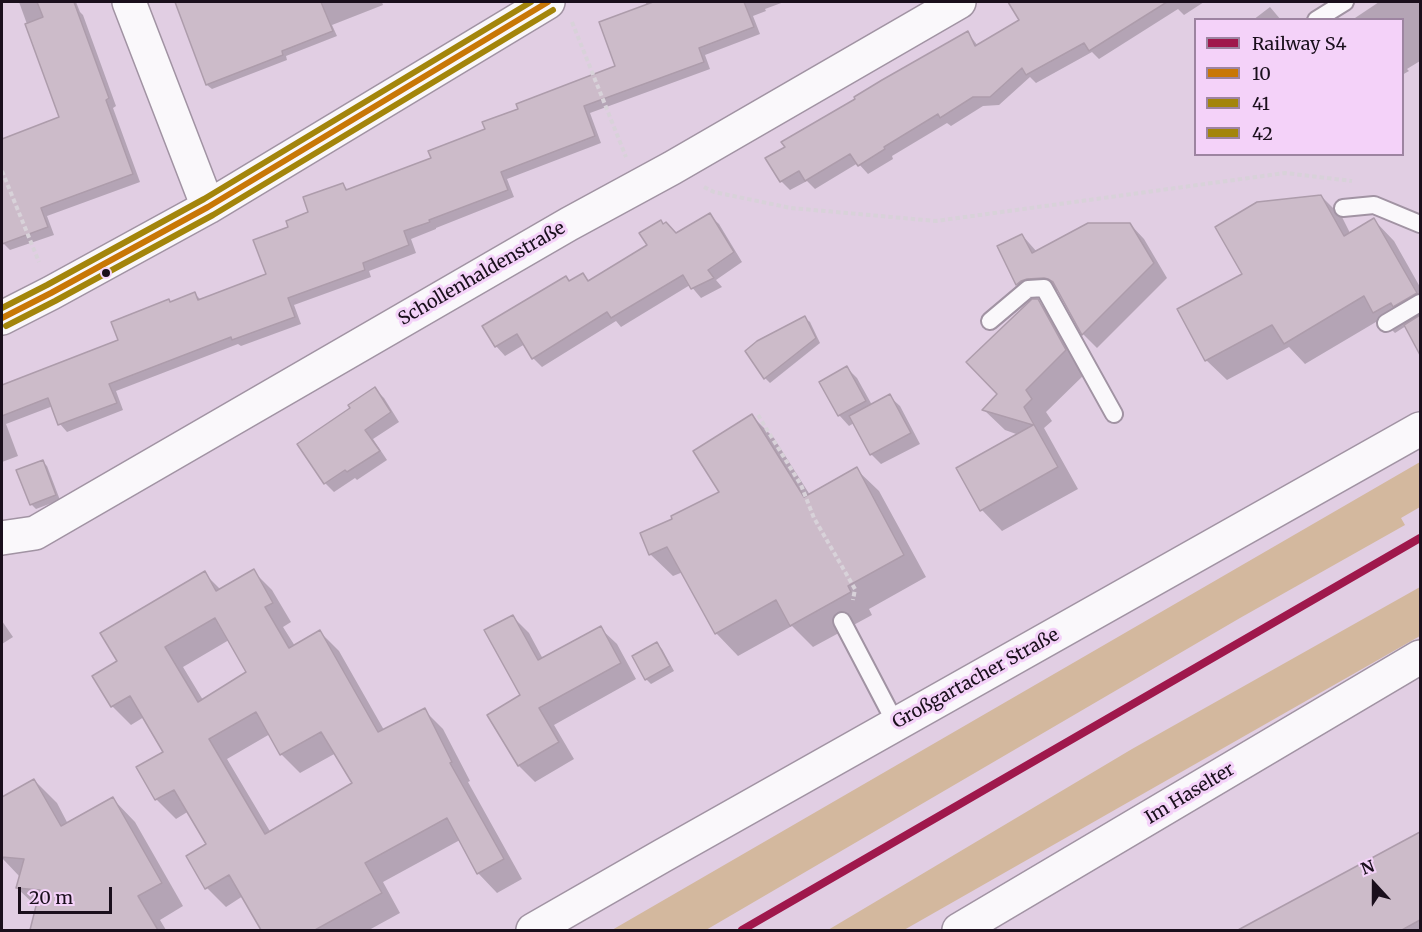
<!DOCTYPE html>
<html>
<head>
<meta charset="utf-8">
<style>
	body { margin:0 }
	#map { position:relative; width:1422px; height:932px; overflow:hidden; background:#e1cee3; font-family:Merriweather,serif }
	canvas { display:block }
	.frame { position:absolute; inset:0; border:3px solid #1a0f1c; pointer-events:none }
	.legend { position:absolute; left:1194px; top:18px; width:210px; height:138px; box-sizing:border-box; background:#f4d2f9; border:2px solid #9d84a1; margin:0; padding:8px 10px; list-style:none; font-size:18px; color:#1a0f1c }
	.legend li { display:flex; align-items:center; gap:12px; height:30px }
	.legend b { width:30px; border:2px solid #9d84a1 }
	.north { position:absolute; left:1344px; top:854px; width:60px; height:60px; -webkit-text-stroke:4px #f4d2f9; paint-order:stroke; rotate:339deg; font-size:16px; font-weight:700; line-height:24px; text-align:center; color:#1a0f1c }
	.north::after { content:''; display:block; margin:auto; width:21px; height:27px; background:#1a0f1c; clip-path:polygon(50% 0,100% 100%,50% 72%,0 100%) }
	.scale { position:absolute; left:18px; top:887px; width:94px; height:27px; box-sizing:border-box; border:3px solid #1a0f1c; border-top:0; padding-left:8px; font-size:18px; line-height:21px; white-space:nowrap; color:#1a0f1c; -webkit-text-stroke:4px #f4d2f9; paint-order:stroke }
</style>
</head>
<body>
<div id="map">
<canvas width="1422" height="932"></canvas>
<div class="frame"></div>
<ul class="legend">
<li><b style="height:8px;background:#9f184c"></b>Railway S4</li>
<li><b style="height:8px;background:#c87706"></b>10</li>
<li><b style="height:8px;background:#a3850b"></b>41</li>
<li><b style="height:8px;background:#a3850b"></b>42</li>
</ul>
<div class="north">N</div>
<div class="scale">20 m</div>
</div>
<script>
const context = document.querySelector('canvas').getContext('2d');
context.lineJoin = 'round';
function paint(path, color) {
  context.fillStyle = color;
  context.fill(path, 'evenodd');
}
function shape(rows) {
  const path = new Path2D();
  for (const r of rows) {
    path.moveTo(r[0], r[1]);
    for (let i = 2; i < r.length; i += 2) path.lineTo(r[i], r[i + 1]);
  }
  return path;
}
function trace(path, color, width, dash) {
  context.strokeStyle = color;
  context.lineWidth = width;
  context.lineCap = dash ? 'butt' : 'round';
  context.setLineDash(dash || []);
  context.stroke(path);
}
function label(font, color, halo, rows, align = 'center') {
  context.font = font + ' Merriweather,serif';
  context.lineWidth = 6;
  context.setLineDash([]);
  context.textBaseline = 'middle';
  context.strokeStyle = halo;
  context.fillStyle = color;
  for (const [text, x, y, turn = 0] of rows) {
    context.save();
    context.translate(x, y);
    context.rotate((+turn || 0) * Math.PI / 180);
    context.textAlign = isNaN(turn) ? turn : align;
    if (halo) context.strokeText(text, 0, 0);
    context.fillText(text, 0, 0);
    context.restore();
  }
}
paint(shape([
	[1420,462,1420,507,1401,518,1405,525,1240,618,706,930,612,930],
	[1420,587,1420,636,904,930,828,930,1132,749]
]), '#d3b89e');
paint(shape([
	[19,2,76,2,80,12,83,15,116,106,113,108,140,182,47,216,54,235,10,250,3,243,2,240,2,140,61,118],
	[187,2,382,2,383,5,332,25,337,36,286,56,287,60,212,89,207,85,178,5],
	[645,2,784,2,765,9,766,11,753,16,760,34,705,55,710,69,590,113,601,143,507,179,514,197,436,228,436,229,411,239,416,253,369,271,371,277,294,305,301,324,241,346,238,344,116,391,123,410,67,432,60,424,53,406,6,424,18,456,2,462,2,387,120,341,171,303,195,294,201,300,268,275,290,228,310,213,343,185,349,191,433,159,487,130,520,110,617,67,647,5],
	[1039,2,1204,2,1184,15,1178,9,1099,59,1092,52,1036,83,1030,77,999,105,983,106,951,126,947,123,892,156,893,159,868,174,858,163,815,189,807,181,790,190,781,181,968,33,978,46,1021,21,1018,16],
	[1379,2,1420,2,1420,61,1407,69,1409,71,1402,75,1402,20,1352,20],
	[1270,7,1281,20,1253,20],
	[1321,196,1342,217,1350,233,1374,220,1394,241,1420,287,1420,351,1406,326,1395,333,1381,319,1305,364,1289,347,1227,380,1206,360,1244,275],
	[709,215,719,224,742,262,716,280,722,287,701,298,690,285,621,327,616,321,542,367,533,358,525,344,505,356,496,346,566,278,570,282,583,275,590,282,649,246,660,221,677,235],
	[1130,224,1144,239,1167,278,1097,348,1083,334,1060,291,1042,292,1031,299,1017,284,999,247,1022,235,1037,252],
	[1037,300,1059,322,1087,372,1046,412,1052,421,1044,428,1078,489,1002,531,982,510,1019,435,1005,430,984,410,999,394],
	[805,318,810,322,820,343,770,383,765,378],
	[847,368,857,378,872,405,889,396,900,406,920,444,881,464,871,454,854,423,849,426,839,415],
	[375,389,384,398,399,422,373,439,387,460,357,480,355,478,334,492,325,483,352,409],
	[752,416,774,438,810,495,856,469,879,491,926,577,869,609,872,615,813,647,792,626,738,656,716,633,683,572,673,576,650,554,674,520,721,492],
	[42,461,47,466,60,500,36,509,31,504],
	[253,571,272,590,291,622,283,627,295,646,320,632,339,651,384,730,424,710,443,729,470,781,468,782,522,879,497,893,478,873,460,840,383,882,400,913,369,930,262,930,243,896,226,907,207,888,208,845,189,811,176,819,156,799,138,768,165,752,144,717,131,725,112,706,119,662,204,573,221,590],
	[229,640,248,673,203,700,183,667],
	[270,734,281,754,300,773,336,753,354,783,271,833,227,759],
	[512,616,529,633,543,659,600,628,617,644,636,679,554,725,574,759,535,782,519,766,489,715,522,696],
	[2,621,13,637,2,644],
	[657,644,662,649,674,671,651,684,646,679],
	[34,780,57,803,68,824,113,799,135,822,183,906,160,920,166,930,46,930,34,919,37,907,17,888,20,877,2,858,2,799],
	[1420,833,1420,930,1241,930]
]), '#0003');
const building = shape([
	[37,2,74,2,109,98,106,100,133,174,41,208,48,227,2,244,2,139,59,117,25,24,43,17,37,2],
	[175,2,321,2,333,31,282,51,283,55,206,85,175,2],
	[653,2,744,2,754,27,699,48,704,62,584,106,595,136,501,172,508,190,429,220,430,222,404,231,409,245,363,263,365,270,288,298,295,317,232,340,231,337,109,384,117,403,58,425,48,398,2,416,2,385,118,340,111,322,169,299,170,302,195,292,198,300,266,274,253,240,288,227,286,221,308,212,303,197,343,183,346,190,431,158,428,151,485,129,482,122,518,109,516,104,615,66,599,22,653,2],
	[1008,2,1167,2,1089,51,1084,43,1026,75,1022,68,990,97,973,97,940,118,938,114,884,147,885,149,858,166,850,154,805,181,799,171,780,182,765,158,785,147,781,142,855,99,854,97,882,80,968,31,975,46,1019,20,1008,2],
	[1321,195,1344,236,1374,218,1417,293,1393,307,1391,303,1373,313,1364,296,1284,344,1272,325,1205,361,1177,309,1242,274,1215,227,1257,202,1321,195],
	[710,213,734,252,708,270,714,278,691,289,683,275,611,318,607,312,532,359,517,334,495,347,482,326,566,276,569,281,583,273,588,281,647,245,639,233,661,220,663,224,666,222,676,233,710,213],
	[1088,223,1130,223,1154,263,1082,335,1053,282,1048,279,1044,278,1027,279,1021,281,1016,285,997,246,1022,234,1032,253,1088,223],
	[1032,299,1038,299,1066,350,1026,390,1032,399,1024,407,1058,467,980,511,956,468,1033,425,982,410,997,394,966,362,1032,299],
	[1420,315,1420,355,1404,325,1420,315],
	[805,316,816,338,764,379,745,351,757,341,805,316],
	[847,366,866,401,838,416,819,382,847,366],
	[375,387,391,412,365,430,380,451,347,472,345,470,324,484,297,444,350,408,348,405,375,387],
	[890,394,911,433,870,455,849,416,890,394],
	[752,414,804,497,857,467,904,555,848,586,851,592,790,626,776,600,715,634,667,547,649,555,640,533,672,519,671,516,719,492,693,451,752,414],
	[43,460,56,495,30,505,16,470,43,460],
	[254,569,273,603,265,607,289,648,320,630,378,732,425,708,452,762,450,763,504,859,477,874,447,818,365,863,382,893,315,930,261,930,229,875,205,889,186,856,206,844,174,790,155,800,136,767,163,752,130,696,111,707,92,676,117,661,100,633,205,571,216,591,254,569],
	[215,618,246,672,198,702,165,647,215,618],
	[256,712,280,755,321,732,352,783,265,834,209,739,256,712],
	[513,615,538,660,601,626,621,663,539,708,559,742,518,766,487,715,520,695,484,630,513,615],
	[657,642,670,666,645,680,632,656,657,642],
	[34,779,61,826,113,797,162,883,138,896,158,930,30,930,40,890,16,888,24,859,2,857,2,797,34,779],
	[1420,832,1420,920,1402,930,1238,930,1420,832]
]);
paint(building, '#ccbbc9');
trace(building, '#ad9cab', 1.5);
const lane = shape([
	[1316,20,1345,2],
	[1343,208,1374,205,1420,224],
	[990,321,1028,289,1044,288,1114,414],
	[1386,323,1420,303],
	[842,621,896,724]
]);
const street = shape([
	[129,2,208,207],
	[2,318,51,293,208,207,548,2],
	[2,538,35,533,569,224,672,168,959,2],
	[959,930,1420,657]
]);
const primary = shape([
	[533,930,662,856,1420,429]
]);
trace(lane, '#a193a3', 20);
trace(street, '#a193a3', 36);
trace(primary, '#a193a3', 36);
trace(shape([
	[572,22,626,157],
	[2,171,39,262],
	[704,187,714,192,791,208,936,221,1285,173,1352,181],
	[758,415,801,485,814,518,855,589,853,600]
]), '#d8d2d9', 4, [4.5, 3]);
trace(lane, '#faf8fb', 16);
trace(street, '#faf8fb', 33);
trace(primary, '#faf8fb', 33);
trace(shape([
	[2,318,51,293,208,207,548,2]
]), '#c87706', 6);
trace(shape([
	[6,326,55,301,213,215,553,10]
]), '#a3850b', 6);
trace(shape([
	[2,308,47,285,204,199,531,2]
]), '#a3850b', 6);
trace(shape([
	[742,930,1420,538]
]), '#9f184c', 8);
for (const [x, y, r, color] of [
	[106,273,5,"#1a0f1c"]
]) {
  const dot = new Path2D();
  dot.arc(x, y, r, 0, 2 * Math.PI);
  context.fillStyle = color;
  context.fill(dot);
  trace(dot, '#f4d2f9', 2);
}
label('18px', '#1a0f1c', '#f4d2f9', [
	["Schollenhaldenstraße",482,274,-30],
	["Großgartacher Straße",976,679,-29],
	["Im Haselter",1190,794,-31]
]);
</script>
</body>
</html>
